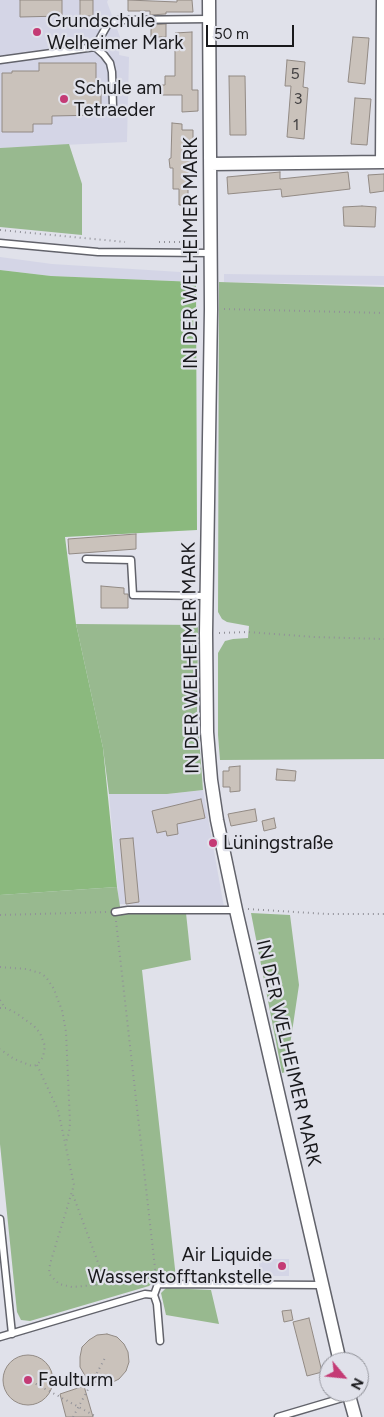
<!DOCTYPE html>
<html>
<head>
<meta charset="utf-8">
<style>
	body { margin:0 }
	#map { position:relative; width:384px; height:1417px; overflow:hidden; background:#e0e1ea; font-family:Figtree,sans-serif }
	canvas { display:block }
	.north { position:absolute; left:319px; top:1352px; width:50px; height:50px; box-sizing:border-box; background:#e0e1ea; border:1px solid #909198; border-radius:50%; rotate:118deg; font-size:14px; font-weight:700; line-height:20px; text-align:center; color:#19191c }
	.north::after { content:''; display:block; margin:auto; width:18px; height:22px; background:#c43b75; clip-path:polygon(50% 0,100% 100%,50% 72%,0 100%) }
	.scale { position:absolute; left:206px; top:25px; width:88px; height:22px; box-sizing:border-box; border:2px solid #19191c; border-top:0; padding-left:6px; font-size:15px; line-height:18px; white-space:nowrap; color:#19191c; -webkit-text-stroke:4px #e0e1ea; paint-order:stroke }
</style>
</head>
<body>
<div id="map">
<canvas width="384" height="1417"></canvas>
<div class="north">N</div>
<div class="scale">50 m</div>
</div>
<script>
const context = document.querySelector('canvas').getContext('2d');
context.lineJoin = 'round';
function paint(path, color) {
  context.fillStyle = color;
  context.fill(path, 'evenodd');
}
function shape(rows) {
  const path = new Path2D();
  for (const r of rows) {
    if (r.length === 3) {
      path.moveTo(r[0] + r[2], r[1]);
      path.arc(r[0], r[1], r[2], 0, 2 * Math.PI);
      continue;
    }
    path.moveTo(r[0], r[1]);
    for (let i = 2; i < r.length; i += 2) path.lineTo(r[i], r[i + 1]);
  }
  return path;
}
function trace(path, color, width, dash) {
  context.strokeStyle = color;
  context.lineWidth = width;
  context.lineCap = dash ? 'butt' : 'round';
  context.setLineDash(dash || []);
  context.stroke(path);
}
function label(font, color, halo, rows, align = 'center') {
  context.font = font + ' Figtree,sans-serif';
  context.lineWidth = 4.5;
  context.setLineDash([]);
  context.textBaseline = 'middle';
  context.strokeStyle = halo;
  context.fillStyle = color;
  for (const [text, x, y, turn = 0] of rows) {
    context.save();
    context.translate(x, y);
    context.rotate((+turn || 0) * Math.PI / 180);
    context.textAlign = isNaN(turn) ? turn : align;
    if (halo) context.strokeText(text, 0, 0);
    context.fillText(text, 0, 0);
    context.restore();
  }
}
paint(shape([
	[0,0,108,0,107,2,120,37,119,55,129,57,127,142,0,148],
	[0,257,52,264,196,273,196,282,51,276,0,270],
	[224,274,384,276,384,285,224,282],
	[203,790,224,907,119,904,109,794,167,794],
	[259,1259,289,1259,289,1276,259,1276]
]), '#d4d5e6');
paint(shape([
	[69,144,82,184,82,235,0,227,0,148],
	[219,282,384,287,384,759,220,760,218,735,218,653,225,641,233,639,248,638,249,626,227,622,222,619,218,612],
	[76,624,198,625,197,711,203,790,167,794,109,794,103,748],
	[117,887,121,913,186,913,191,960,142,970,176,1278,155,1280,149,1286,30,1321,21,1320,17,1312,0,1144,0,895],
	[251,913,290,915,299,985,286,1072,282,1073],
	[166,1288,211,1290,219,1324,166,1315,161,1293]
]), '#98b98f');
paint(shape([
	[0,270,51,276,196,282,197,530,65,537,76,624,103,748,117,887,0,895]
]), '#8bb97e');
const building = shape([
	[20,0,62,0,62,16,20,17,20,0],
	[80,0,93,0,93,16,80,16,80,0],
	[128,0,177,2,177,0,192,0,193,12,166,12,166,14,150,15,150,11,128,11,128,0],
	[166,24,166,37,151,37,151,25,166,24],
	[192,32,192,90,198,90,198,111,182,112,182,95,162,95,161,85,165,85,165,76,175,76,175,33,192,32],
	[353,37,369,38,365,84,348,82,353,37],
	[287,60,305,62,303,87,308,88,304,139,287,137,291,86,285,86,287,60],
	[39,63,96,63,96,87,101,87,101,115,52,116,52,124,33,124,33,132,2,132,2,73,12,73,12,71,39,71,39,63],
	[229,76,245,76,246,135,230,135,229,76],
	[355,98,371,99,367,145,351,144,355,98],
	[172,123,182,124,182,130,193,130,193,189,188,189,188,205,179,205,179,189,173,189,173,168,170,168,169,159,171,158,172,123],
	[280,172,280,179,348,172,350,189,282,197,281,189,228,194,227,177,280,172],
	[384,174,384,191,370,193,368,175,384,174],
	[362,206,376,207,375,227,344,226,343,207,362,206],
	[136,534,136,549,69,554,68,539,136,534],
	[101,586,124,588,124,594,128,594,128,608,101,608,101,586],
	[240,766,240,791,230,792,230,787,223,787,223,771,229,771,229,767,240,766],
	[277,769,296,771,295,781,276,780,277,769],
	[201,799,205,818,177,824,178,834,167,836,166,831,157,833,152,811,201,799],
	[255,809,257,821,231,826,228,814,255,809],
	[274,818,276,828,264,831,262,821,274,818],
	[133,838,139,902,126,904,120,839,133,838],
	[291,1310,293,1320,284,1322,282,1311,291,1310],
	[309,1318,322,1372,307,1376,293,1322,309,1318],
	[107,1334,117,1337,124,1344,128,1352,129,1362,126,1371,119,1379,111,1383,101,1384,87,1379,80,1367,80,1357,82,1347,89,1340,97,1335,107,1334],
	[28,1380,25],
	[84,1386,93,1417,66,1417,60,1394,84,1386]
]);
paint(building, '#cac2bb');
trace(building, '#928a84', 1);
const service = shape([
	[95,47,109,22,119,20,209,19],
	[0,60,95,47,104,55,110,63,112,72,113,107],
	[0,243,98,252,210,253],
	[86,559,131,560,133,595,206,596],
	[115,912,128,910,236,910],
	[0,1219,12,1334],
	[0,1337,145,1294,154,1295],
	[160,1341,157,1304,154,1295,158,1284,322,1285],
	[278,1417,349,1396]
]);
const minor = shape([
	[209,0,211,309,206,633,207,732,211,780,217,820,236,910,340,1362],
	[382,162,383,0],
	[210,164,384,162],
	[348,1392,355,1417]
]);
trace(service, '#62636b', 9);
trace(minor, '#62636b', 15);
trace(shape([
	[0,230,125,242],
	[159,242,199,242],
	[224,309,384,313],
	[219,633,248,632,314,637,384,639],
	[248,909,327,914,384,914],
	[0,915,108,912],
	[116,921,156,1277],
	[0,967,26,969,40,973,46,977,54,989,57,998,62,1010,66,1032,70,1123,69,1133,66,1142],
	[0,1000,5,1008],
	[0,1008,6,1008,16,1013,34,1026,40,1033,45,1046,43,1057,37,1065,32,1066,14,1059,0,1049],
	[37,1065,58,1110,74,1185,50,1264,49,1273,51,1276,59,1284,72,1287,151,1280],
	[73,1195,106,1284],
	[27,1379,97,1417],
	[73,1417,105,1358]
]), '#919198', 2, [1, 4]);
trace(service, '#fff', 6);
trace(minor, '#fff', 12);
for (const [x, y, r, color] of [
	[37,32,5,"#c43b75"],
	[64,99,5,"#c43b75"],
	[213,843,5,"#c43b75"],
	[282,1266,5,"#c43b75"],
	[28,1380,5,"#c43b75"]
]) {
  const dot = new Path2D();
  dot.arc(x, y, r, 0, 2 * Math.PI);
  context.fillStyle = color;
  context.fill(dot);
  trace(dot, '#e0e1ea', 2);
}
label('16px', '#454344', null, [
	["5",295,74],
	["3",298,99],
	["1",296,125]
]);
label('19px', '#19191c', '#e0e1ea', [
	["Grundschule",47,21],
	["Welheimer Mark",47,43],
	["Schule am",74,88],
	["Tetraeder",74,110],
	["Lüningstraße",223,843],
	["Air Liquide",272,1255,"right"],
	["Wasserstofftankstelle",272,1277,"right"],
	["Faulturm",38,1380]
], 'left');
label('19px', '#19191c', '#e0e1ea', [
	["IN DER WELHEIMER MARK",191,253,-90],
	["IN DER WELHEIMER MARK",191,658,-91],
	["IN DER WELHEIMER MARK",288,1053,77]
]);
</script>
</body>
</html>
